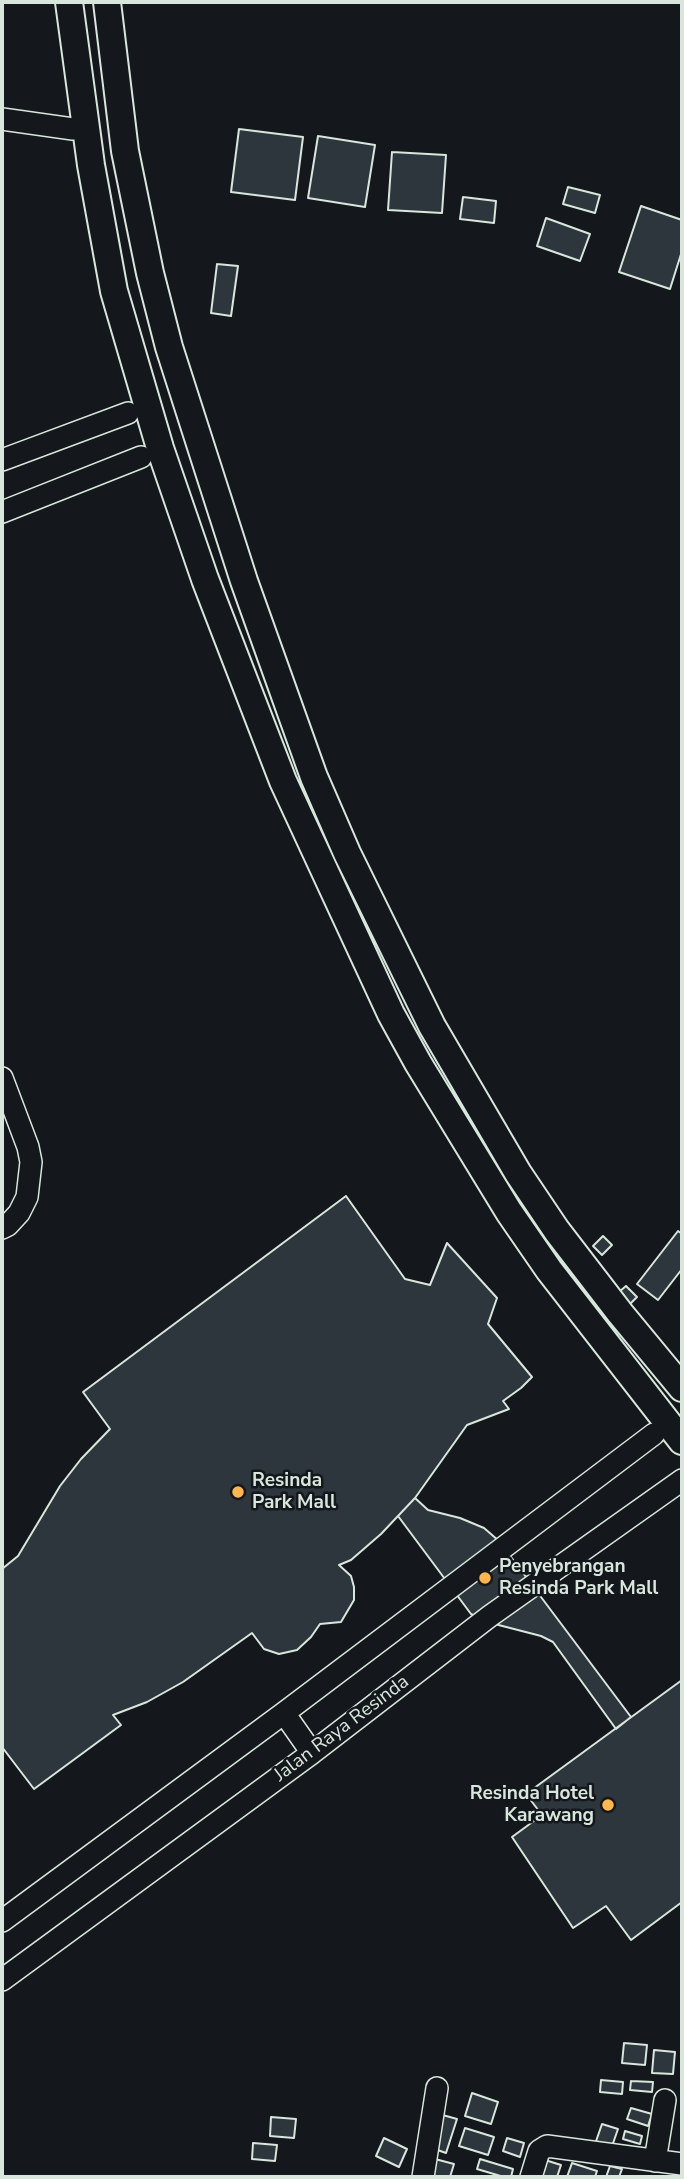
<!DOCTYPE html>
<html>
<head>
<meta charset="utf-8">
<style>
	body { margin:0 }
	#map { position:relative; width:684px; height:2179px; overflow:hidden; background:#14181c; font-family:"Nunito Sans",sans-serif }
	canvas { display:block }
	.frame { position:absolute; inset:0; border:4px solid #d8e6dc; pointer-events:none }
</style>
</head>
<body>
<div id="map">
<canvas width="684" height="2179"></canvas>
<div class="frame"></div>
</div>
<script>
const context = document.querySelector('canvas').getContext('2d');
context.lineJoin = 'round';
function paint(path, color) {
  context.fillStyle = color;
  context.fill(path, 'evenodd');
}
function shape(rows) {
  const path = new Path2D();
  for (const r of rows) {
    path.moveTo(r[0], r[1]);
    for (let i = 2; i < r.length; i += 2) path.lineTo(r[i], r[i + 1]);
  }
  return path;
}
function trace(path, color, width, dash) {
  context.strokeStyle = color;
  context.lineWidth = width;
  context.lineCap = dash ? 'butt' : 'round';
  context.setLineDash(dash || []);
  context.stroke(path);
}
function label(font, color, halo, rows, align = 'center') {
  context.font = font + ' "Nunito Sans",sans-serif';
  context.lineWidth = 5;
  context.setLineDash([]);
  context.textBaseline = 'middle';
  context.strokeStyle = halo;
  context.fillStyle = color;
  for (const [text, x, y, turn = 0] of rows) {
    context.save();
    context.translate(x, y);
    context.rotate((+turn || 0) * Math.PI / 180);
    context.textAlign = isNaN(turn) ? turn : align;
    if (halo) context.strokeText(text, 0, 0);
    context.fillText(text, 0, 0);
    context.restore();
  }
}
const building = shape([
	[239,129,303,137,295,200,231,192,239,129],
	[318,136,375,145,365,207,308,198,318,136],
	[392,152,446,155,442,213,388,210,392,152],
	[568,187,600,195,595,213,563,204,568,187],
	[463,197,496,201,494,223,460,219,463,197],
	[641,206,682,220,682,251,670,289,619,272,641,206],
	[546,218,590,234,580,261,537,246,546,218],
	[217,264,238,266,231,316,211,313,217,264],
	[346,1196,405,1279,430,1285,447,1243,497,1298,488,1324,532,1377,521,1388,503,1401,509,1409,467,1425,415,1498,381,1534,351,1560,339,1565,351,1576,354,1587,354,1600,341,1622,320,1624,311,1637,297,1650,279,1654,264,1649,252,1633,183,1682,147,1702,113,1715,121,1725,34,1789,2,1747,2,1569,18,1556,60,1486,81,1459,110,1429,83,1392,346,1196],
	[678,1231,682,1234,682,1269,658,1300,637,1284,678,1231],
	[603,1236,612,1245,602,1255,593,1246,603,1236],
	[626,1286,637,1297,630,1304,619,1292,626,1286],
	[415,1498,428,1510,460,1518,484,1528,499,1541,631,1717,616,1729,553,1642,541,1636,487,1622,471,1614,398,1516,415,1498],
	[682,1680,682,1902,631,1940,606,1906,573,1928,512,1837,542,1815,526,1794,682,1680],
	[624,2043,647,2045,645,2065,622,2063,624,2043],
	[654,2050,675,2052,673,2074,652,2073,654,2050],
	[601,2080,623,2082,622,2094,600,2092,601,2080],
	[631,2081,653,2082,652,2092,630,2090,631,2081],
	[472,2093,498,2102,491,2124,465,2116,472,2093],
	[631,2108,652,2114,648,2126,627,2119,631,2108],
	[439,2114,457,2119,446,2153,429,2147,439,2114],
	[271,2117,296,2119,294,2138,270,2136,271,2117],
	[602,2124,618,2129,610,2152,594,2147,602,2124],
	[465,2128,494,2137,488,2155,459,2146,465,2128],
	[625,2131,642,2136,640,2144,623,2139,625,2131],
	[384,2138,407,2149,399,2167,376,2156,384,2138],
	[507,2138,524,2143,520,2157,503,2151,507,2138],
	[253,2143,277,2145,275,2161,252,2159,253,2143],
	[435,2159,454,2164,450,2177,430,2176,435,2159],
	[480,2159,513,2169,511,2177,504,2177,477,2169,480,2159],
	[545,2160,561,2165,557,2177,540,2177,545,2160],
	[572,2163,597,2171,595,2177,567,2177,572,2163],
	[610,2166,622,2169,619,2177,606,2177,610,2166]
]);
paint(building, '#2c363c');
trace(building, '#d8e6dc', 2);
const minor = shape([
	[2,119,73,129],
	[2,460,128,413],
	[2,512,141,457],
	[2,1078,28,1147,31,1162,27,1197,19,1213,8,1225,2,1228],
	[284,1713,312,1753],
	[2,1921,284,1713,654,1434],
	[2,1980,312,1753,490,1616,682,1480],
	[655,2161,665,2100],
	[423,2177,437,2088],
	[531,2177,539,2151,547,2146,682,2164]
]);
const major = shape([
	[69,2,91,165,114,291,160,448,205,579,283,781,391,1014,418,1063,509,1212,549,1270,682,1441],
	[107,2,125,151,150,273,169,347,244,581,314,777,347,853,432,1026,518,1173,557,1231,620,1313,682,1388]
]);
trace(minor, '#d8e6dc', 24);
trace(major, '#d8e6dc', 30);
trace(minor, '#14181c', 21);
trace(major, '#14181c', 26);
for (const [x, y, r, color] of [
	[238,1492,7,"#ffb74d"],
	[485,1578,7,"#ffb74d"],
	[608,1805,7,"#ffb74d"]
]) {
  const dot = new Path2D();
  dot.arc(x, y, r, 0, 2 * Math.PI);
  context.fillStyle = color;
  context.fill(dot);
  trace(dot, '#14181c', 2.5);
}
label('bold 19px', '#d8e6dc', '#14181c', [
	["Resinda",252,1481],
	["Park Mall",252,1503],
	["Penyebrangan",499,1567],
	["Resinda Park Mall",499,1589],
	["Resinda Hotel",594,1794,"right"],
	["Karawang",594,1816,"right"]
], 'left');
label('19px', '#d8e6dc', '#14181c', [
	["Jalan Raya Resinda",342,1729,-37]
]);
</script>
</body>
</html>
